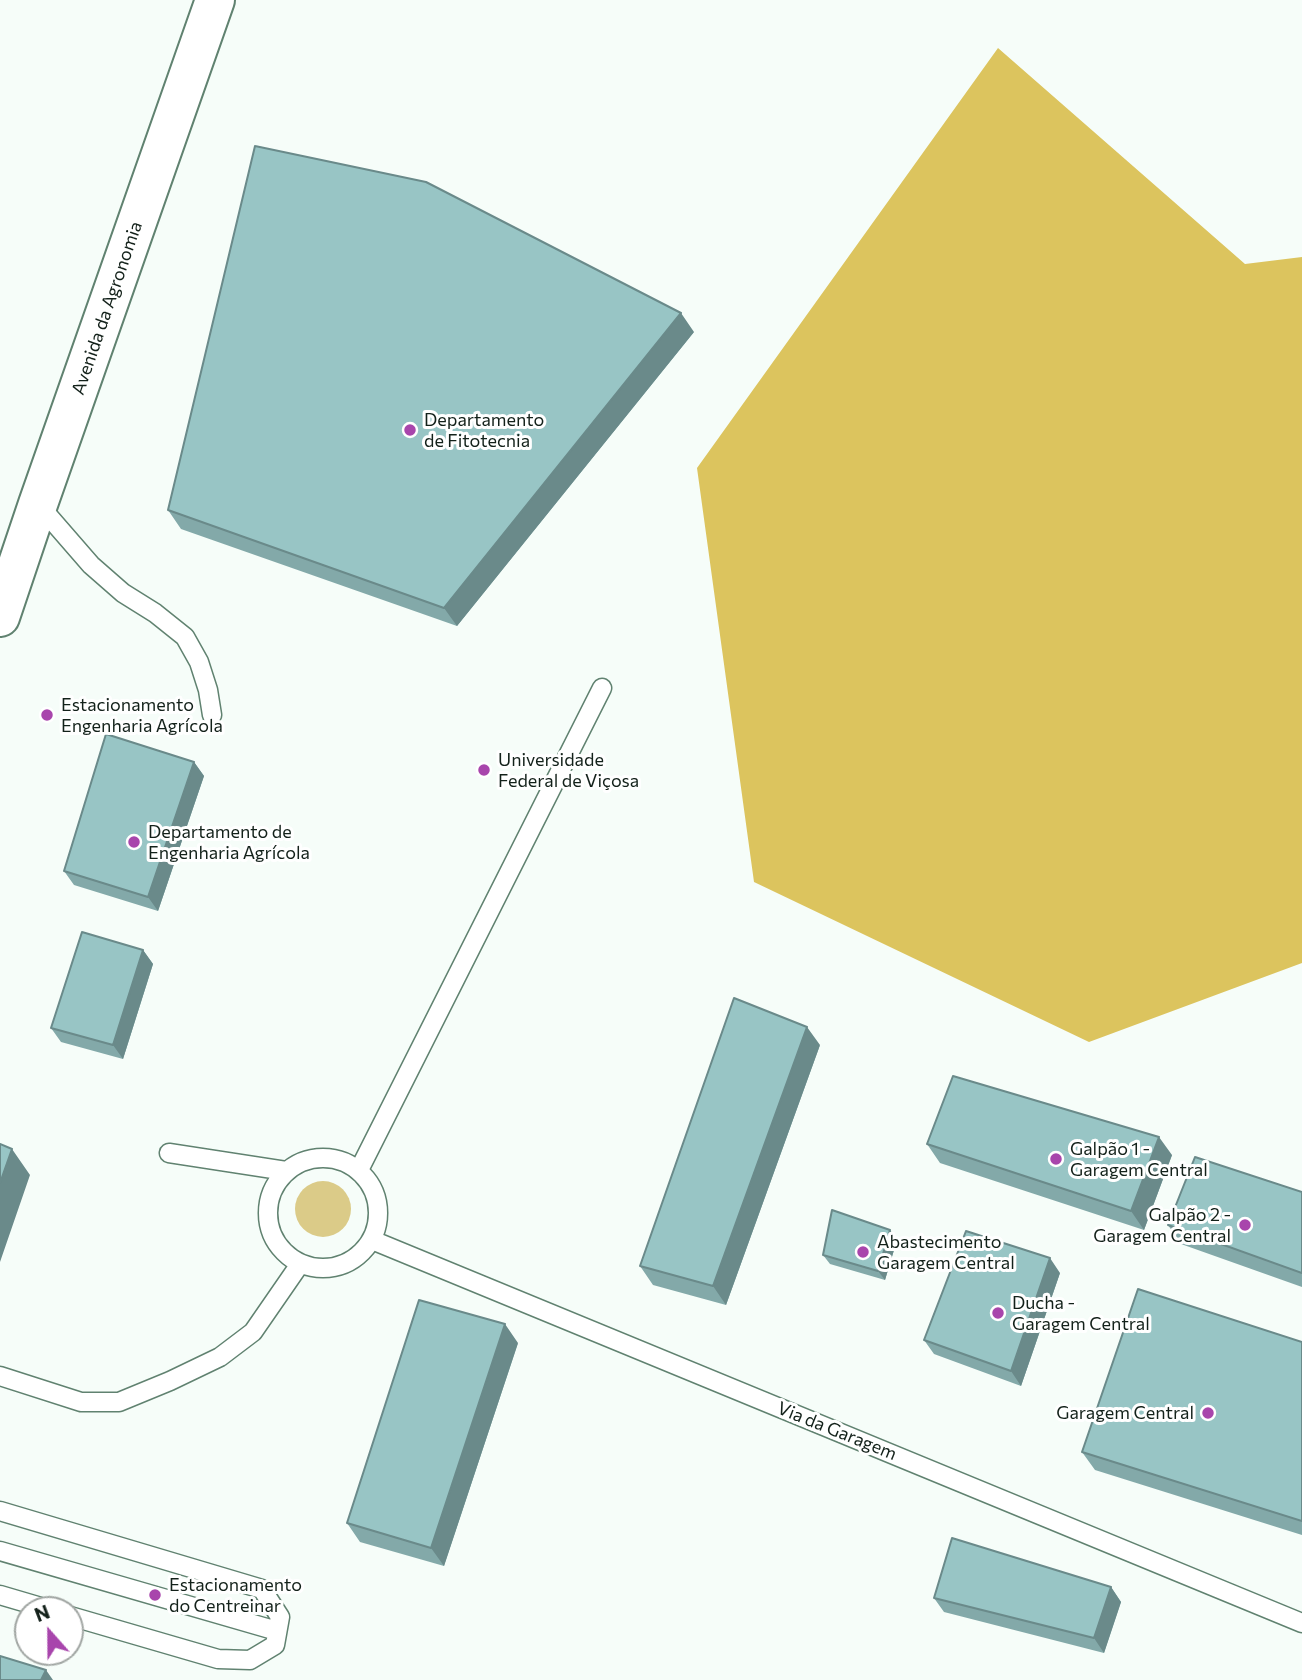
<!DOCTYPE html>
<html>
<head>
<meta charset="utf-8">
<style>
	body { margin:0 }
	#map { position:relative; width:1302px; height:1680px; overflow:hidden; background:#f6fdf9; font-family:Commissioner,sans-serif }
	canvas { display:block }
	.north { position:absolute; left:14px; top:1596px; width:70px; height:70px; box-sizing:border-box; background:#fff; border:2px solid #a1a6a3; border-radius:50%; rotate:339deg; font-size:19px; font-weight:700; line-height:28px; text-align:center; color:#13211a }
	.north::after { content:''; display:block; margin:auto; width:24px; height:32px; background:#a845ac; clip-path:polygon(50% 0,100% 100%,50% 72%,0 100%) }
</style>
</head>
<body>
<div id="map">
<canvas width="1302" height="1680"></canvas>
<div class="north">N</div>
</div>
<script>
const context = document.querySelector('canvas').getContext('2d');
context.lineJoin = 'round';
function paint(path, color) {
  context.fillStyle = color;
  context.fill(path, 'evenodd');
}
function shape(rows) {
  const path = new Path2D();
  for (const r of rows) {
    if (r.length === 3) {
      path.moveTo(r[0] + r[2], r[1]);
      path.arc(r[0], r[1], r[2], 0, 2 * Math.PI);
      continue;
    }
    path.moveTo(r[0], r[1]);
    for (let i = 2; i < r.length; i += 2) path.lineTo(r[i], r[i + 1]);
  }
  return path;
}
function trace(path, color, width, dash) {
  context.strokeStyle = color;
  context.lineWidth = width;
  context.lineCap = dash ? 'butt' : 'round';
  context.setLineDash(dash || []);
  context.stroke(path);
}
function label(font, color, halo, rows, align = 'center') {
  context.font = font + ' Commissioner,sans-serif';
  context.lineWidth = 6;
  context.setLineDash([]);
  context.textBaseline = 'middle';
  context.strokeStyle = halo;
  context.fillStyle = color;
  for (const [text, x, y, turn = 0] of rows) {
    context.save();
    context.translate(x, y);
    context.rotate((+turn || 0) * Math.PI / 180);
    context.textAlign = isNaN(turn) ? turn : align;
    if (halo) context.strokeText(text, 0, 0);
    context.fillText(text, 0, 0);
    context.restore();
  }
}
paint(shape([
	[323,1209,28]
]), '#dbcb88');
paint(shape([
	[998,48,1245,264,1302,257,1302,963,1089,1042,754,882,697,468]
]), '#dcc45e');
const lane = shape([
	[38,504,91,565,123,593,155,613,185,637,199,662,208,690,212,715],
	[169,1153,286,1171],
	[323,1213,55],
	[359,1170,602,688],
	[372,1240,1302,1623],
	[0,1376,81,1402,119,1402,170,1381,220,1357,253,1332,300,1264],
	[0,1511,262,1589,280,1617,275,1645,250,1660,218,1659,70,1616],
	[0,1551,277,1631],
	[0,1595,51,1610]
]);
const secondary = shape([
	[0,617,38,504,215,0]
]);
trace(lane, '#608270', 21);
trace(secondary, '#608270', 42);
trace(lane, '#fff', 18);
trace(secondary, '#fff', 38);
paint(shape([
	[694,332,457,626,181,529,168,510],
	[194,762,204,776,158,911,74,885,64,871],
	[143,950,153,964,123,1059,61,1042,51,1028],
	[820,1045,726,1305,653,1285,640,1266],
	[927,1144,1172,1155,1144,1230,940,1163],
	[1302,1192,1302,1287,1181,1244,1168,1225],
	[897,1240,885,1280,830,1264,823,1255],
	[1060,1273,1021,1386,934,1354,924,1340],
	[1302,1342,1302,1535,1095,1470,1082,1452],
	[518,1343,444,1566,360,1542,347,1523],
	[1111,1587,1121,1602,1104,1653,944,1612,934,1598]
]), '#83a9a9');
paint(shape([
	[681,313,694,332,457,626,444,608],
	[194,762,204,776,158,911,148,897],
	[143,950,153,964,123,1059,113,1045],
	[807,1027,820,1045,726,1305,713,1286],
	[1159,1137,1172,1155,1144,1230,1131,1211],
	[12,1149,30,1175,0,1262,0,1183],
	[890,1230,897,1240,885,1280,878,1271],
	[1050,1258,1060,1273,1021,1386,1011,1371],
	[505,1324,518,1343,444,1566,431,1548],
	[1111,1587,1121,1602,1104,1653,1094,1638],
	[46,1670,53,1680,41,1680]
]), '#6a8a8a');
const building = shape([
	[255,146,426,182,681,313,444,608,168,510,255,146],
	[106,734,194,762,148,897,64,871,106,734],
	[82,932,143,950,113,1045,51,1028,82,932],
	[734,998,807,1027,713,1286,640,1266,734,998],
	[953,1076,1159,1137,1131,1211,927,1144,953,1076],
	[0,1144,12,1149,0,1183,0,1144],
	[1195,1157,1302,1192,1302,1273,1168,1225,1195,1157],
	[832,1210,890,1230,878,1271,823,1255,832,1210],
	[966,1231,1050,1258,1011,1371,924,1340,966,1231],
	[1138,1289,1302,1342,1302,1521,1082,1452,1138,1289],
	[419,1300,505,1324,431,1548,347,1523,419,1300],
	[952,1538,1111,1587,1094,1638,934,1598,952,1538],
	[0,1656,46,1670,41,1680,0,1680,0,1656]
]);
paint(building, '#98c5c5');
trace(building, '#6a8a8a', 2);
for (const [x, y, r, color] of [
	[410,430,7,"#a845ac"],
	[47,715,7,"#a845ac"],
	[484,770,7,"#a845ac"],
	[134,842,7,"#a845ac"],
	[1056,1159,7,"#a845ac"],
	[1245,1225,7,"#a845ac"],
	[863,1252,7,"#a845ac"],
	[998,1313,7,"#a845ac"],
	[1208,1413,7,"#a845ac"],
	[155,1595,7,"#a845ac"]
]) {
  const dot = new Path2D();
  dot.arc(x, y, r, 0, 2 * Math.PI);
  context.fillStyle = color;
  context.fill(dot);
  trace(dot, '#fff', 2.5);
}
label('18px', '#13211a', '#fff', [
	["Avenida da Agronomia",107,308,-71],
	["Via da Garagem",837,1431,22]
]);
label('18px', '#13211a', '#fff', [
	["Departamento",424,420],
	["de Fitotecnia",424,441],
	["Estacionamento",61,705],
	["Engenharia Agrícola",61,726],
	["Universidade",498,760],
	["Federal de Viçosa",498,781],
	["Departamento de",148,832],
	["Engenharia Agrícola",148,853],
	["Galpão 1 -",1070,1149],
	["Garagem Central",1070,1170],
	["Galpão 2 -",1231,1215,"right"],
	["Garagem Central",1231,1236,"right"],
	["Abastecimento",877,1242],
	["Garagem Central",877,1263],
	["Ducha -",1012,1303],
	["Garagem Central",1012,1324],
	["Garagem Central",1194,1413,"right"],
	["Estacionamento",169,1585],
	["do Centreinar",169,1606]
], 'left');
</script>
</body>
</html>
